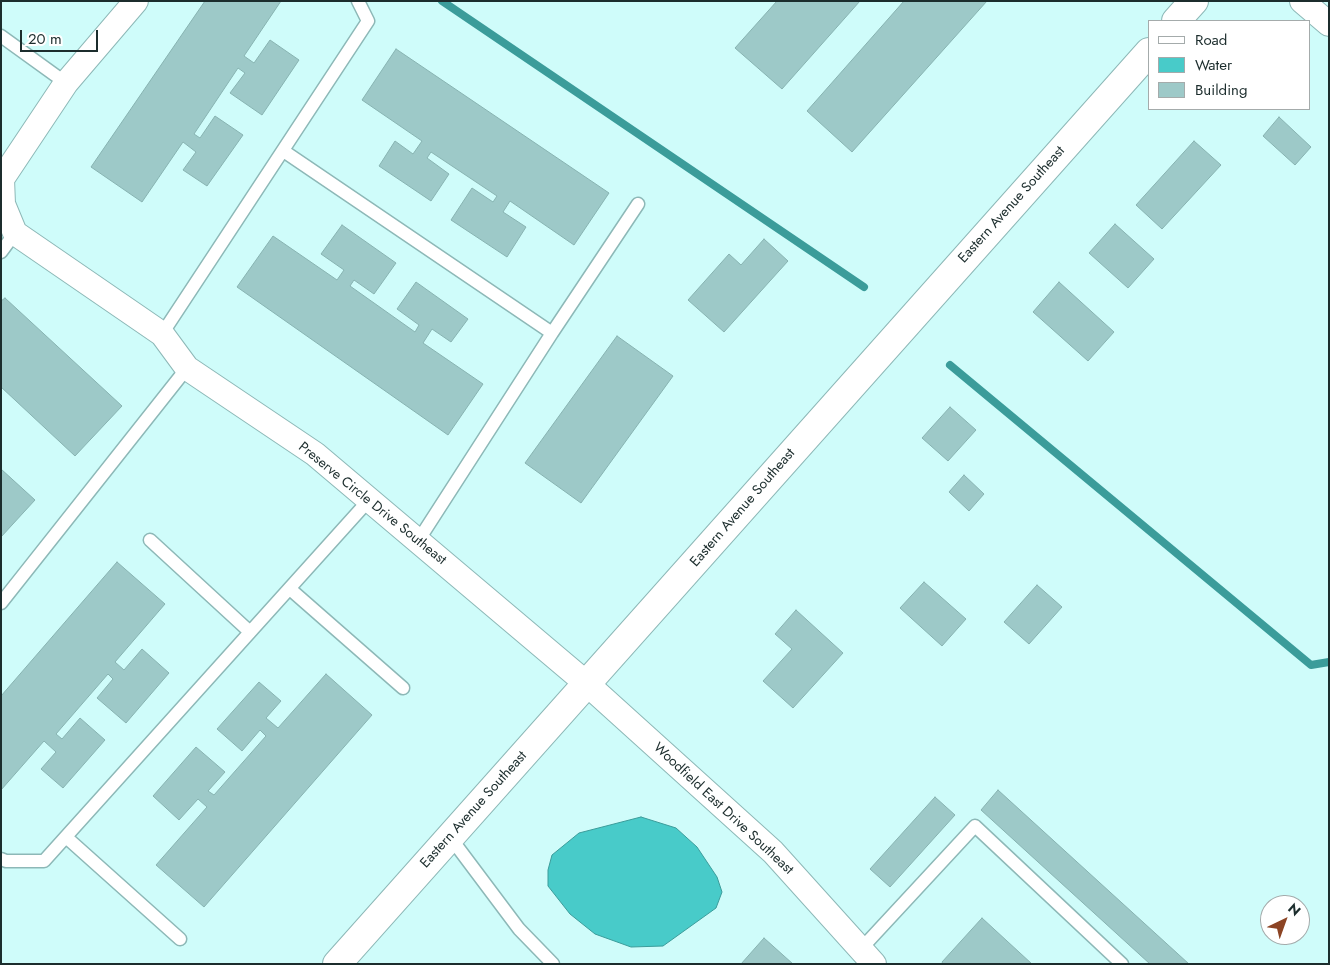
<!DOCTYPE html>
<html>
<head>
<meta charset="utf-8">
<style>
	body { margin:0 }
	#map { position:relative; width:1330px; height:965px; overflow:hidden; background:#cffcfa; font-family:Jost,sans-serif }
	canvas { display:block }
	.frame { position:absolute; inset:0; border:2px solid #1c2d2d; pointer-events:none }
	.legend { position:absolute; left:1148px; top:20px; width:162px; height:90px; box-sizing:border-box; background:#fff; border:1px solid #a4abab; margin:0; padding:6px 9px; list-style:none; font-size:15px; color:#1c2d2d }
	.legend li { display:flex; align-items:center; gap:10px; height:25px }
	.legend b { width:25px; border:1px solid #a4abab }
	.north { position:absolute; left:1260px; top:895px; width:50px; height:50px; box-sizing:border-box; background:#fff; border:1px solid #a4abab; border-radius:50%; rotate:42deg; font-size:14px; font-weight:700; line-height:20px; text-align:center; color:#1c2d2d }
	.north::after { content:''; display:block; margin:auto; width:18px; height:22px; background:#8c4424; clip-path:polygon(50% 0,100% 100%,50% 72%,0 100%) }
	.scale { position:absolute; left:20px; top:30px; width:78px; height:22px; box-sizing:border-box; border:2px solid #1c2d2d; border-top:0; padding-left:6px; font-size:15px; line-height:18px; white-space:nowrap; color:#1c2d2d; -webkit-text-stroke:4px #fff; paint-order:stroke }
</style>
</head>
<body>
<div id="map">
<canvas width="1330" height="965"></canvas>
<div class="frame"></div>
<ul class="legend">
<li><b style="height:6px;background:#fff"></b>Road</li>
<li><b style="height:14px;background:#48cbc9"></b>Water</li>
<li><b style="height:14px;background:#9dc9c8"></b>Building</li>
</ul>
<div class="north">N</div>
<div class="scale">20 m</div>
</div>
<script>
const context = document.querySelector('canvas').getContext('2d');
context.lineJoin = 'round';
function paint(path, color) {
  context.fillStyle = color;
  context.fill(path, 'evenodd');
}
function shape(rows) {
  const path = new Path2D();
  for (const r of rows) {
    path.moveTo(r[0], r[1]);
    for (let i = 2; i < r.length; i += 2) path.lineTo(r[i], r[i + 1]);
  }
  return path;
}
function trace(path, color, width, dash) {
  context.strokeStyle = color;
  context.lineWidth = width;
  context.lineCap = dash ? 'butt' : 'round';
  context.setLineDash(dash || []);
  context.stroke(path);
}
function label(font, color, halo, rows, align = 'center') {
  context.font = font + ' Jost,sans-serif';
  context.lineWidth = 4;
  context.setLineDash([]);
  context.textBaseline = 'middle';
  context.strokeStyle = halo;
  context.fillStyle = color;
  for (const [text, x, y, turn = 0] of rows) {
    context.save();
    context.translate(x, y);
    context.rotate((+turn || 0) * Math.PI / 180);
    context.textAlign = isNaN(turn) ? turn : align;
    if (halo) context.strokeText(text, 0, 0);
    context.fillText(text, 0, 0);
    context.restore();
  }
}
const water = shape([
	[641,817,676,828,697,847,717,877,722,892,716,908,663,946,631,947,595,934,570,914,548,886,548,870,552,855,579,833,641,817]
]);
paint(water, '#48cbc9');
trace(water, '#3b9c9a', 1);
trace(shape([
	[442,1,864,287],
	[950,365,1311,665,1329,662]
]), '#3b9c9a', 8);
const building = shape([
	[205,1,281,1,244,56,254,63,270,40,299,60,262,115,230,93,245,73,238,68,194,134,200,138,215,116,243,135,207,186,183,170,196,152,183,142,142,202,91,167,205,1],
	[777,1,860,1,782,89,735,48,777,1],
	[904,1,987,1,852,152,807,111,904,1],
	[396,49,609,193,574,245,510,201,503,212,526,227,507,257,451,220,472,188,493,202,497,196,431,152,427,158,449,174,431,201,379,166,395,141,413,154,422,141,362,100,396,49],
	[1279,117,1311,147,1295,165,1263,136,1279,117],
	[1194,141,1221,165,1162,229,1136,205,1194,141],
	[1115,224,1154,259,1128,288,1089,253,1115,224],
	[342,225,396,263,374,294,354,280,350,286,415,332,419,325,397,309,416,282,468,319,451,342,432,329,423,343,483,384,448,435,237,287,273,236,337,280,344,270,321,254,342,225],
	[764,239,788,261,724,332,688,300,729,254,741,265,764,239],
	[1059,282,1114,332,1088,361,1033,312,1059,282],
	[5,298,122,406,75,456,1,387,1,301,5,298],
	[617,336,673,376,581,503,525,463,617,336],
	[950,407,976,430,948,461,922,438,950,407],
	[1,469,35,500,1,537,1,469],
	[964,475,984,494,969,511,949,492,964,475],
	[117,562,165,604,115,662,124,670,142,649,169,673,126,723,97,698,113,679,108,674,56,734,62,739,80,718,105,740,63,788,41,769,56,752,44,741,1,790,1,696,117,562],
	[924,582,966,619,942,646,900,608,924,582],
	[1037,585,1062,607,1029,644,1004,622,1037,585],
	[796,610,843,653,793,708,763,681,792,649,775,634,796,610],
	[326,674,372,715,204,907,156,865,207,807,198,799,179,820,153,796,196,747,225,772,208,791,214,795,266,736,260,730,242,751,217,729,259,682,281,701,266,718,278,728,326,674],
	[998,790,1189,964,1150,964,981,810,998,790],
	[935,797,955,815,890,887,870,869,935,797],
	[982,918,1032,964,943,964,942,962,982,918],
	[764,938,793,964,741,964,764,938]
]);
paint(building, '#9dc9c8');
trace(building, '#87b3b1', 1);
const service = shape([
	[1,36,66,83],
	[285,152,552,333,418,541],
	[1,252,15,233],
	[552,333,638,204],
	[162,334,368,21,358,1],
	[150,540,250,632],
	[290,589,403,688],
	[1,603,187,368],
	[66,837,180,939],
	[450,837,519,929,553,964],
	[1,859,6,861,44,861,369,500],
	[861,949,975,826,1122,964]
]);
const minor = shape([
	[136,1,66,83,2,179,3,204,15,233,162,334,187,368,315,454,586,683,773,852,874,964],
	[1302,1,1329,24]
]);
const tertiary = shape([
	[1176,21,1194,1],
	[337,964,1149,52]
]);
trace(service, '#8db8b7', 15);
trace(minor, '#8db8b7', 26);
trace(tertiary, '#8db8b7', 30);
trace(service, '#fff', 12);
trace(minor, '#fff', 24);
trace(tertiary, '#fff', 28);
label('14px', '#1c2d2d', '#fff', [
	["Eastern Avenue Southeast",1012,205,-48],
	["Preserve Circle Drive Southeast",372,504,39],
	["Eastern Avenue Southeast",743,508,-49],
	["Woodfield East Drive Southeast",723,809,43],
	["Eastern Avenue Southeast",474,810,-48]
]);
</script>
</body>
</html>
